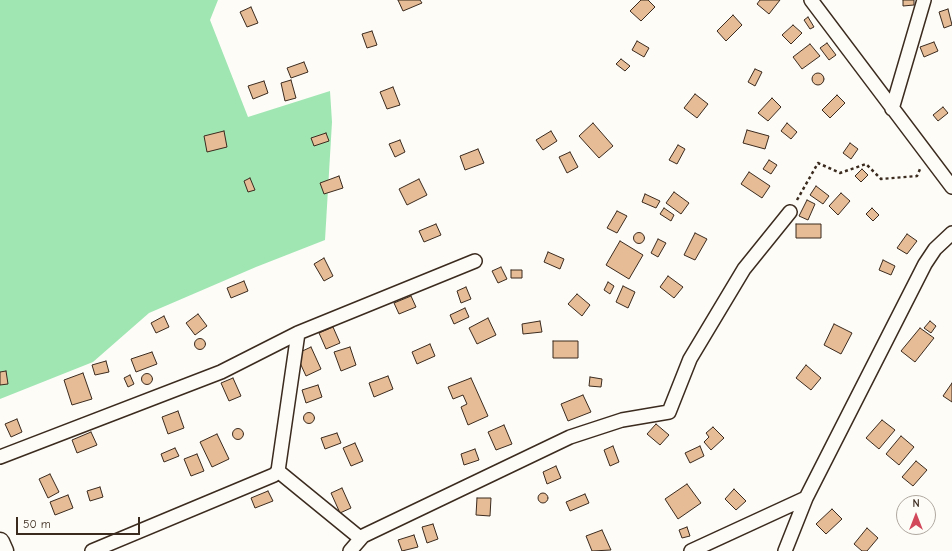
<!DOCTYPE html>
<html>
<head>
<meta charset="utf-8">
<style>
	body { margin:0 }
	#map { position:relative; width:952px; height:551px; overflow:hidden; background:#fdfcf7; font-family:"Comic Neue",sans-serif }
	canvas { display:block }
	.north { position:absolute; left:896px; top:495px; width:40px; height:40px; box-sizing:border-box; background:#fdfcf7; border:1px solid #afa8a0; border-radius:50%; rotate:0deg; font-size:11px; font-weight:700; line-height:16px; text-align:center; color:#3b2a1e }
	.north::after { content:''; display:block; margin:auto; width:14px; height:18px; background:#d1495b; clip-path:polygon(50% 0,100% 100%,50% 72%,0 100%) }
	.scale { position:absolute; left:16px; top:517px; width:124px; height:18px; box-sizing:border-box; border:2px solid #3b2a1e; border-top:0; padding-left:5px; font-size:12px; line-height:14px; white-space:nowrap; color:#3b2a1e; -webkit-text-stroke:3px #fdfcf7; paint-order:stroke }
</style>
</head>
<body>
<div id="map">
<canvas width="952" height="551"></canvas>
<div class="north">N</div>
<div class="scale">50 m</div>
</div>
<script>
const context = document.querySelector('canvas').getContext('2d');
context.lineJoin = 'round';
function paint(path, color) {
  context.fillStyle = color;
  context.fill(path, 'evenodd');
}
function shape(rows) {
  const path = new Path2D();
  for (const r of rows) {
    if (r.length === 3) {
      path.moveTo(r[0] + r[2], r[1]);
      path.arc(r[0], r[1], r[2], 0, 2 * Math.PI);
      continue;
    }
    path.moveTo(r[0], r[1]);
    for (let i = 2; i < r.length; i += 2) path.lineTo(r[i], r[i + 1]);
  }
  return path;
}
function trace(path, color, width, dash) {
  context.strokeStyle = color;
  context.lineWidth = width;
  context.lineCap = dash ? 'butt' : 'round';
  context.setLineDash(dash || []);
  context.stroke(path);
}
paint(shape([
	[0,0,218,0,210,20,248,117,330,91,332,122,325,240,256,267,149,313,93,362,0,399]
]), '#a0e6b3');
const building = shape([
	[398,0,420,0,422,3,403,11,398,0],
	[641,0,648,0,655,7,641,21,630,11,641,0],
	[760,0,780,0,769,14,757,4,760,0],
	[903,0,914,0,914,5,903,6,903,0],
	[251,7,258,23,247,27,240,12,251,7],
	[948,9,952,25,944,28,939,12,948,9],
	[733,15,742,25,726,41,717,31,733,15],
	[808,17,814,27,810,29,804,20,808,17],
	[793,25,802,33,791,44,782,35,793,25],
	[372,31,377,45,367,48,362,34,372,31],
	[637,41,649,48,644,57,632,50,637,41],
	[934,42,938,51,924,57,920,47,934,42],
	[827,43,836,55,829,60,820,48,827,43],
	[810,44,820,56,802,69,793,57,810,44],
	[621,59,630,66,625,71,616,64,621,59],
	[304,62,308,72,291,78,287,68,304,62],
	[755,69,762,72,755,86,748,82,755,69],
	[818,79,6],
	[291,80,296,98,285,101,281,83,291,80],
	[264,81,268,93,253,99,248,86,264,81],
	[393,87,400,105,387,109,380,92,393,87],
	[695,94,708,104,697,118,684,108,695,94],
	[837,95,845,103,830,118,822,110,837,95],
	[772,98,781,107,768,121,758,113,772,98],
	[943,107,948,113,938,121,933,115,943,107],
	[593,123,613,146,599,158,579,136,593,123],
	[787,123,797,132,791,139,781,131,787,123],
	[747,130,769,136,765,149,743,143,747,130],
	[224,131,227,147,207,152,204,136,224,131],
	[551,131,557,141,543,150,536,140,551,131],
	[326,133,329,141,314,146,311,138,326,133],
	[400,140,405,152,395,157,389,144,400,140],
	[850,143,858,149,851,159,843,153,850,143],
	[678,145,685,149,677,164,669,160,678,145],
	[478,149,484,163,465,170,460,156,478,149],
	[570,152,578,167,567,173,559,157,570,152],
	[769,160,777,165,771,174,763,169,769,160],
	[862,169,868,175,861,182,855,176,862,169],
	[749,172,770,186,762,198,741,184,749,172],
	[339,176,343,188,324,194,320,183,339,176],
	[250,178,255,190,248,192,244,181,250,178],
	[419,179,427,195,407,205,399,189,419,179],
	[816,186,829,196,823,204,810,195,816,186],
	[674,192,689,203,681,214,666,203,674,192],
	[841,193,850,201,838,215,829,206,841,193],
	[645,194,660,201,656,208,642,202,645,194],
	[807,200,815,204,808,220,799,216,807,200],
	[664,208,674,215,671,221,660,214,664,208],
	[872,208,879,215,873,221,866,214,872,208],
	[617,211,627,216,617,233,607,228,617,211],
	[436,224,441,235,424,242,419,231,436,224],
	[796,224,821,224,821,238,796,238,796,224],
	[639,238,5.5],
	[695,233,707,239,695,260,684,255,695,233],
	[907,234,917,241,907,254,897,248,907,234],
	[658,239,666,243,658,257,651,253,658,239],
	[620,241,643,255,629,279,606,265,620,241],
	[548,252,564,259,560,269,544,262,548,252],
	[324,258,333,276,324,281,314,264,324,258],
	[883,260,895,266,891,275,879,270,883,260],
	[501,267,507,279,498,283,492,271,501,267],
	[511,270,522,270,522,278,511,278,511,270],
	[668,276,683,287,674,298,660,287,668,276],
	[244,281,248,291,231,298,227,288,244,281],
	[608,282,614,286,610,294,604,290,608,282],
	[623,286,635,292,628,308,616,302,623,286],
	[466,287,471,299,461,303,457,291,466,287],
	[577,294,590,305,582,316,568,304,577,294],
	[411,296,416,307,399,314,394,303,411,296],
	[465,308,469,317,454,324,450,315,465,308],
	[198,314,207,326,195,335,186,323,198,314],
	[164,316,169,327,156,333,151,323,164,316],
	[488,318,496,335,477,344,469,328,488,318],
	[540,321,542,332,523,334,522,324,540,321],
	[930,321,936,326,931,333,924,328,930,321],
	[834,324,852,333,841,354,824,345,834,324],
	[333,327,340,343,326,349,319,333,333,327],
	[920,328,934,338,915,362,901,351,920,328],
	[200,344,5.5],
	[553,341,578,341,578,358,553,358,553,341],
	[430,344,435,356,417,364,412,352,430,344],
	[311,347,321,369,306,376,296,354,311,347],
	[350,347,356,365,341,371,334,352,350,347],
	[152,352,157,364,136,372,131,359,152,352],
	[106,361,109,372,95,375,92,365,106,361],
	[806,365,821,378,811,390,796,378,806,365],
	[6,371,8,384,0,385,0,372,6,371],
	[83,373,92,399,72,405,64,380,83,373],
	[147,379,5.5],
	[130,375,134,384,128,387,124,378,130,375],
	[388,376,393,389,374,397,369,383,388,376],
	[590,377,602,379,601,387,589,386,590,377],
	[233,378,241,396,229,401,221,383,233,378],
	[471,378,488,416,468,425,461,407,467,404,463,395,453,399,448,387,471,378],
	[952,383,952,402,943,396,952,383],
	[318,385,322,397,306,403,302,390,318,385],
	[583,395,591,412,568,421,561,404,583,395],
	[178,411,184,428,168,434,162,417,178,411],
	[309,418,5.5],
	[17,419,22,432,11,437,5,424,17,419],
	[882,420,895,430,879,449,866,438,882,420],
	[656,424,669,435,660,445,647,434,656,424],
	[504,425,512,444,496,450,488,432,504,425],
	[713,427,724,438,711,450,704,442,709,437,706,433,713,427],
	[238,434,5.5],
	[91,432,97,445,77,453,72,440,91,432],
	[337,433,341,443,325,449,321,438,337,433],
	[217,434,229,459,212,467,200,442,217,434],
	[901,436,914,447,899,465,886,454,901,436],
	[355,443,363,461,351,466,343,448,355,443],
	[613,446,619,462,610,466,604,450,613,446],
	[700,446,704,456,690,463,685,453,700,446],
	[175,448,179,456,164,462,161,454,175,448],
	[475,449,479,460,464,465,461,454,475,449],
	[197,454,204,471,191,476,184,459,197,454],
	[916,461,927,470,913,486,902,477,916,461],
	[556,466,561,478,547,484,543,472,556,466],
	[50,474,59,492,48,498,39,479,50,474],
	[687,484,701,503,678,519,665,499,687,484],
	[100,487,103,497,90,501,87,491,100,487],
	[342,488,351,508,340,513,331,493,342,488],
	[734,489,746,501,736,510,725,499,734,489],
	[268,491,273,501,255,508,251,498,268,491],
	[543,498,5],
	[585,494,589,503,570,511,566,502,585,494],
	[68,495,73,508,55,515,50,502,68,495],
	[477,498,491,498,490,516,476,515,477,498],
	[832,509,842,519,826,534,816,524,832,509],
	[433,524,438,539,427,543,422,527,433,524],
	[687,527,690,536,682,538,679,530,687,527],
	[867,528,878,538,867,551,862,551,854,544,867,528],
	[602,530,611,550,592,551,586,536,602,530],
	[414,535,418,547,402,551,398,540,414,535]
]);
paint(building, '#e5bc95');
trace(building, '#3b2a1e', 1);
const minor = shape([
	[811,0,952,187],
	[892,109,924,0],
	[0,457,221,372,298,333,475,261],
	[278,471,360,538],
	[92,551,274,475,278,471,298,333],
	[350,551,363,536,570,437,622,420,669,412,690,359,744,269,790,212],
	[691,551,806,498],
	[785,551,806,498,925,264,935,249,952,233]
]);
const secondary = shape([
	[0,542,4,551]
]);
trace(minor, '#3b2a1e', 16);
trace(secondary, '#3b2a1e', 21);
trace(shape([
	[797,200,818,163,840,173,866,164,881,179,917,176,920,169]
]), '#3b2a1e', 2.5, [3, 3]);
trace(minor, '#fdfcf7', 13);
trace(secondary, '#fdfcf7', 18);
</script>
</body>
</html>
